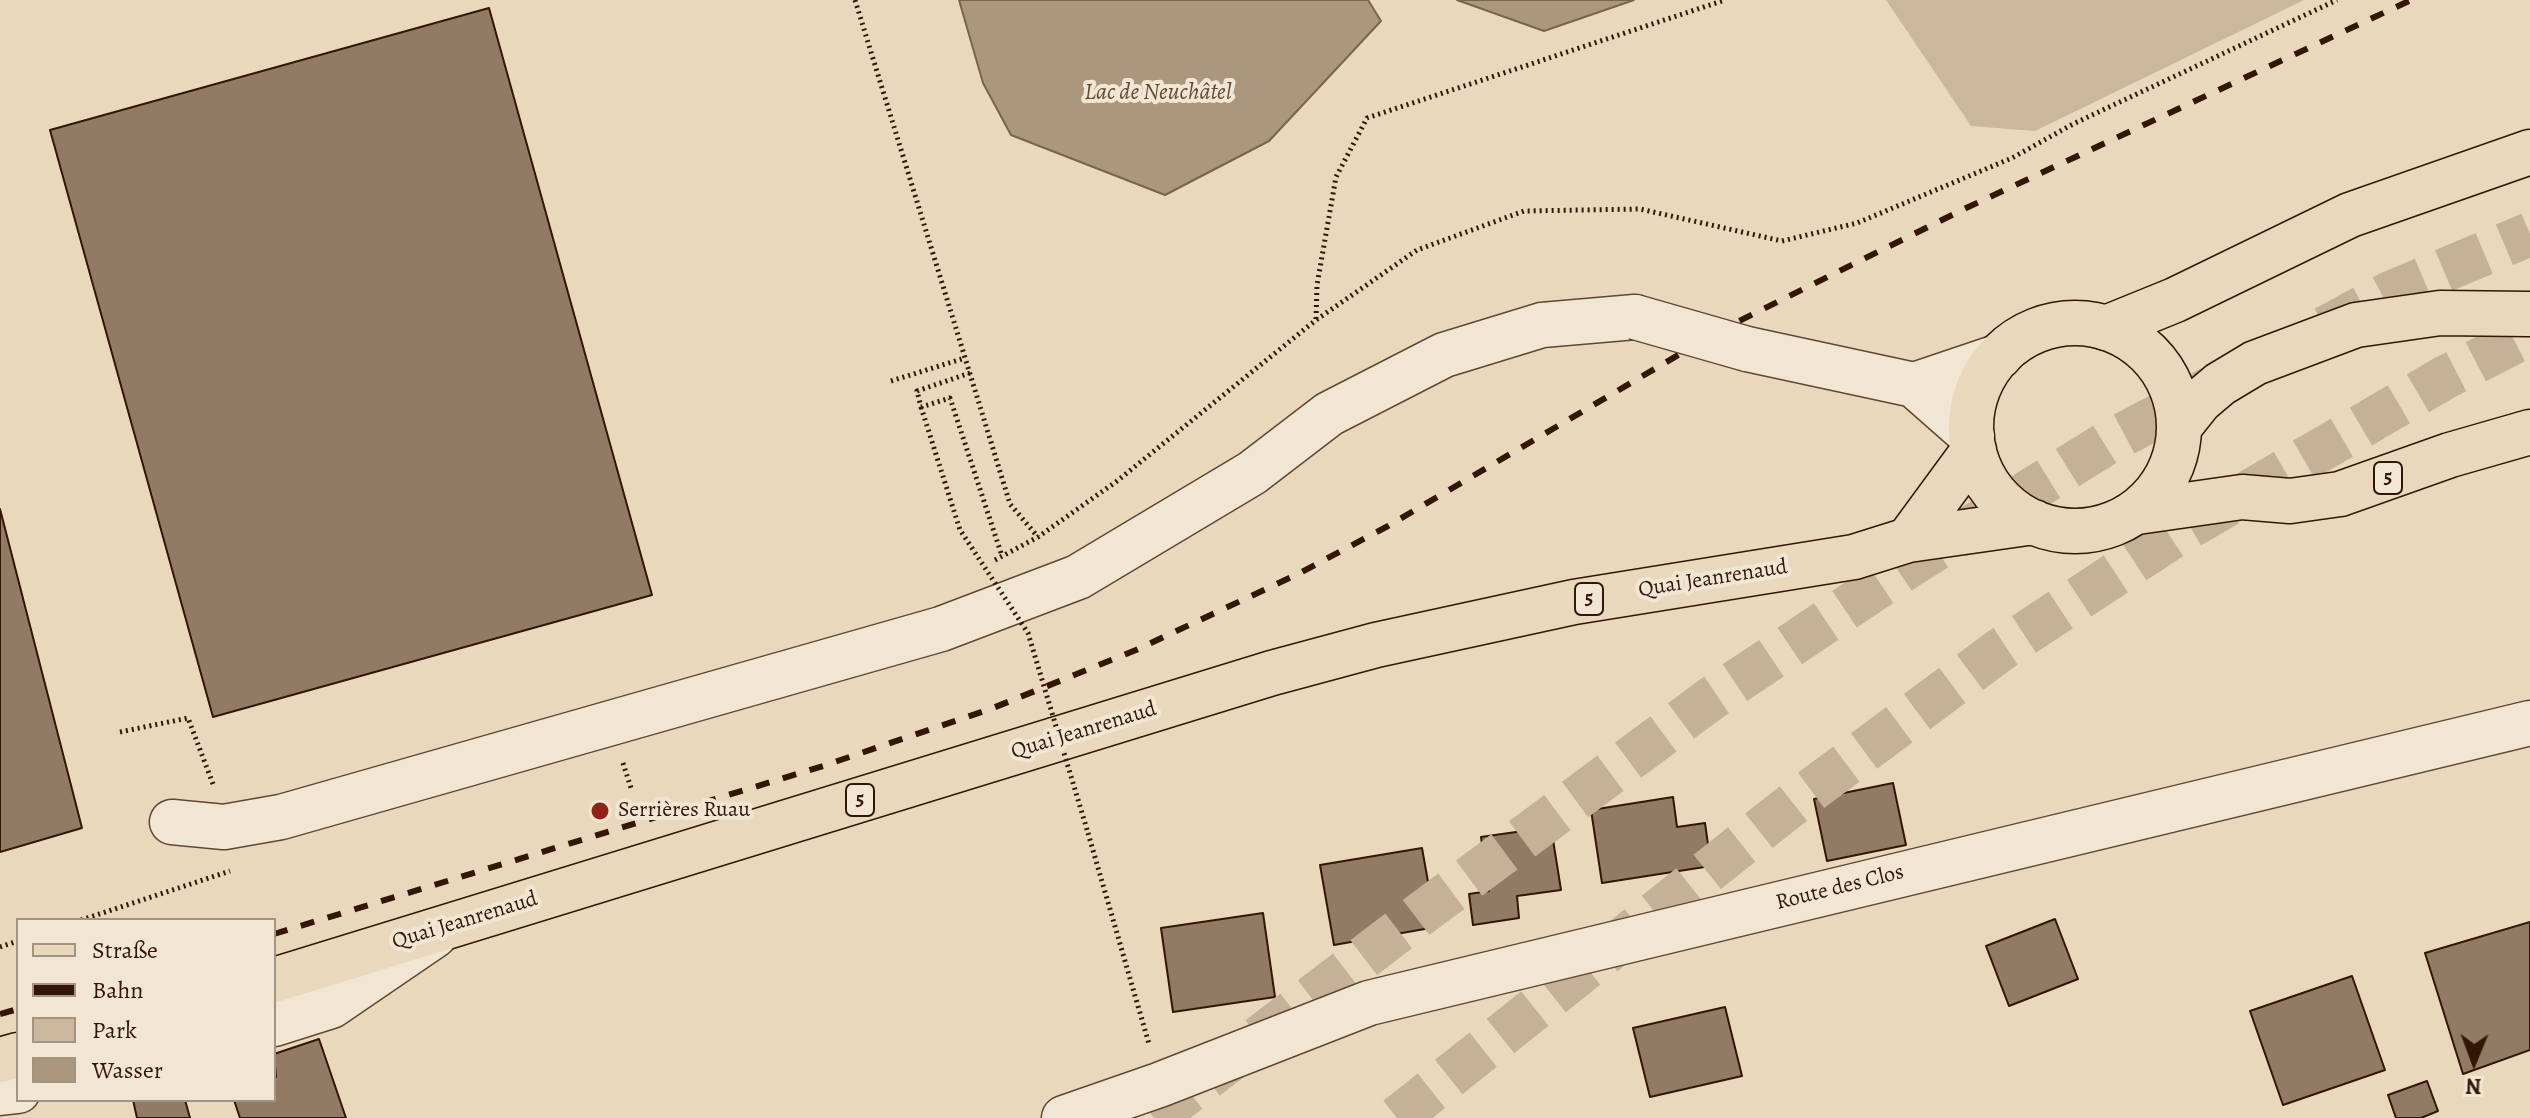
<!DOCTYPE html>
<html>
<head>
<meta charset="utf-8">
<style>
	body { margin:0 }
	#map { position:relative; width:2530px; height:1118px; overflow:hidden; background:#e9d8bc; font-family:Alegreya,serif }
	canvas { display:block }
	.legend { position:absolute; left:16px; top:918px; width:260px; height:184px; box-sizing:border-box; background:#f1e6d3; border:2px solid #a59381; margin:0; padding:10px 14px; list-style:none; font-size:24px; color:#341607 }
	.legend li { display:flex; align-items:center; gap:16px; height:40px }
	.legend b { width:40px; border:2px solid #a59381 }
	.north { position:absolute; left:2434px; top:1022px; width:80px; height:80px; -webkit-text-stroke:6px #f1e6d3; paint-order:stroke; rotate:181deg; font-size:22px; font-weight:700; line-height:32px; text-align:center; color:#341607 }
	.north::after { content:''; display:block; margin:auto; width:28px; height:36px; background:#341607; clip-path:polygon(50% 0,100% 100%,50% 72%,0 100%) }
</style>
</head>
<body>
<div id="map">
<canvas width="2530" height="1118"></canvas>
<ul class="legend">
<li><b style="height:10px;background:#e9d8bc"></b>Straße</li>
<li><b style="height:10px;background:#341607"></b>Bahn</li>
<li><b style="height:22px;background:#cab79d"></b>Park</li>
<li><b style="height:22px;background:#ab967e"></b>Wasser</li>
</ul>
<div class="north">N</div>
</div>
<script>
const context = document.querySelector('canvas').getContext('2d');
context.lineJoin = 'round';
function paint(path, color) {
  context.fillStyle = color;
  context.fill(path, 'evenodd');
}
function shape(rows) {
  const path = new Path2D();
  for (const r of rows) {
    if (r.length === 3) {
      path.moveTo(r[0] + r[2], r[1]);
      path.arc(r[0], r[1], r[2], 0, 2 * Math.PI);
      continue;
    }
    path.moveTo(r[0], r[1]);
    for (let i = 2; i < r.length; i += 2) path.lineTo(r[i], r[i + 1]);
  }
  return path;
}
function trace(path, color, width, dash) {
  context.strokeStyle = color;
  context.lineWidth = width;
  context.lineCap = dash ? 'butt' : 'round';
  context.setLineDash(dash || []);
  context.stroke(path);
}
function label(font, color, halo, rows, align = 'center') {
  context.font = font + ' Alegreya,serif';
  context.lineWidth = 8;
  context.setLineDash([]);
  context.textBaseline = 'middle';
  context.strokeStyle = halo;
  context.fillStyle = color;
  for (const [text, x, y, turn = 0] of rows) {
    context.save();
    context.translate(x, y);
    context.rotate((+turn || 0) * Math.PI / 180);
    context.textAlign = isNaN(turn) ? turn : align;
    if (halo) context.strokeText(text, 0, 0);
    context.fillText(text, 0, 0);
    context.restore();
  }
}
paint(shape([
	[1886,0,2304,0,2035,131,1971,126]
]), '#cab79d');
const water = shape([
	[959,0,1368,0,1381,21,1269,141,1165,195,1011,135,983,83,959,0],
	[1457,0,1634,0,1544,31,1457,0]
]);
paint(water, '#ab967e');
trace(water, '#7b634e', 2);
const building = shape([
	[489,8,652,595,213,717,50,130,489,8],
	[0,509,82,828,0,852,0,509],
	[1893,783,1906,845,1827,861,1814,799,1893,783],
	[1673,797,1677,827,1705,823,1711,866,1602,883,1591,810,1673,797],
	[1551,827,1561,890,1517,896,1519,918,1473,925,1469,894,1489,891,1481,837,1551,827],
	[1422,848,1436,927,1334,945,1320,865,1422,848],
	[1263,913,1275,997,1173,1012,1161,928,1263,913],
	[2055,919,2078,979,2009,1006,1986,946,2055,919],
	[2530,922,2530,1050,2463,1074,2425,953,2530,922],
	[2352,976,2385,1070,2283,1105,2250,1011,2352,976],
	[1725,1007,1742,1076,1650,1097,1633,1028,1725,1007],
	[319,1039,346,1118,240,1118,234,1100,274,1100,274,1078,276,1077,274,1054,319,1039],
	[2427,1081,2438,1111,2421,1118,2396,1118,2388,1095,2427,1081],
	[133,1100,185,1100,190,1118,137,1118,133,1100]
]);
paint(building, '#927b65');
trace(building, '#341607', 2);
trace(shape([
	[2325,328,2388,294,2530,234],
	[1154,1118,1422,913,1712,698,1912,564,2107,443,2215,386],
	[1397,1118,1794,803,2000,650,2177,534,2444,378,2530,334]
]), '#c5b198', 44, [44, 22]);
const minor = shape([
	[1747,349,1914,385,2000,356],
	[1914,385,1972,436],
	[172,822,224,827,281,817,941,629,1078,577,1252,473,1329,414,1444,355,1542,325,1635,317],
	[274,1024,331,1006,435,935],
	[0,1093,18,1091],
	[1064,1118,1159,1085,1369,1003,2530,723]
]);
const major = shape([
	[2075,427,104],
	[2137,512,2242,497,2290,501,2340,494,2450,455,2530,432],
	[1908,540,1974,450],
	[274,980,1272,673,1376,645,1574,602,1854,557,1908,540,2034,522],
	[0,1060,18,1055]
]);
const highway = shape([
	[2106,328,2175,300,2350,215,2530,152],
	[2180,426,2200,401,2220,384,2255,363,2356,325,2440,313,2530,314]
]);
trace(minor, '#614634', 47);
trace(major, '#341607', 47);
trace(highway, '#341607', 47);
trace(shape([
	[855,0,1010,504,1038,537],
	[1316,319,1317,285,1336,177,1367,118,1725,0],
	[970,373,917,391,921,407,950,398,1002,556],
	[891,381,965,358],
	[995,560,1038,537,1117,481,1316,320,1417,250,1524,211,1640,209,1782,241,1857,223,2012,158,2073,124,2337,0],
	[120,732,188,718,213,784],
	[623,763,631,788],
	[1088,833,1149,1044],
	[81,920,230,871],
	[0,947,18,941]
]), '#341607', 5, [2, 4]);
trace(minor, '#f1e6d3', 44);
trace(major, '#e9d8bc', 44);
trace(highway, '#e9d8bc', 44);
trace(shape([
	[274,934,823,766,993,708,1136,650,1298,574,1388,526,1719,331,1962,210,2411,0],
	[0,1014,18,1009]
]), '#341607', 6, [14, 14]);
const minorBridge = shape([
	[1635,317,1747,349]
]);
trace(minorBridge, '#614634', 47, []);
trace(shape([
	[921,407,960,530,1028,633,1088,833]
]), '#341607', 5, [2, 4]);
trace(minorBridge, '#f1e6d3', 44);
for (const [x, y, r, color] of [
	[600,811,10,"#8f2418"]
]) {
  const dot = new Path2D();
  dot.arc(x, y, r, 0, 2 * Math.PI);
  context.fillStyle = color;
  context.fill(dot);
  trace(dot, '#f1e6d3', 3);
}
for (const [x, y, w] of [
	[2388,478,28],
	[1589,599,28],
	[860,800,28]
]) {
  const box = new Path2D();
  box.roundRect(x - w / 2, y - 16, w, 32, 6);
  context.fillStyle = '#f1e6d3';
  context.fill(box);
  trace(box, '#341607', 2);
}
label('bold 20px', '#341607', null, [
	["5",2388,478],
	["5",1589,599],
	["5",860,800]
]);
label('22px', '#341607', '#f1e6d3', [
	["Quai Jeanrenaud",1713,579,-9],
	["Quai Jeanrenaud",1084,731,-17],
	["Route des Clos",1840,888,-14],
	["Quai Jeanrenaud",465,921,-17]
]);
label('22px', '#341607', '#f1e6d3', [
	["Serrières Ruau",618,811]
], 'left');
label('italic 24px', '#644937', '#f1e6d3', [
	["Lac de Neuchâtel",1158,93]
]);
</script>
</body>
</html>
